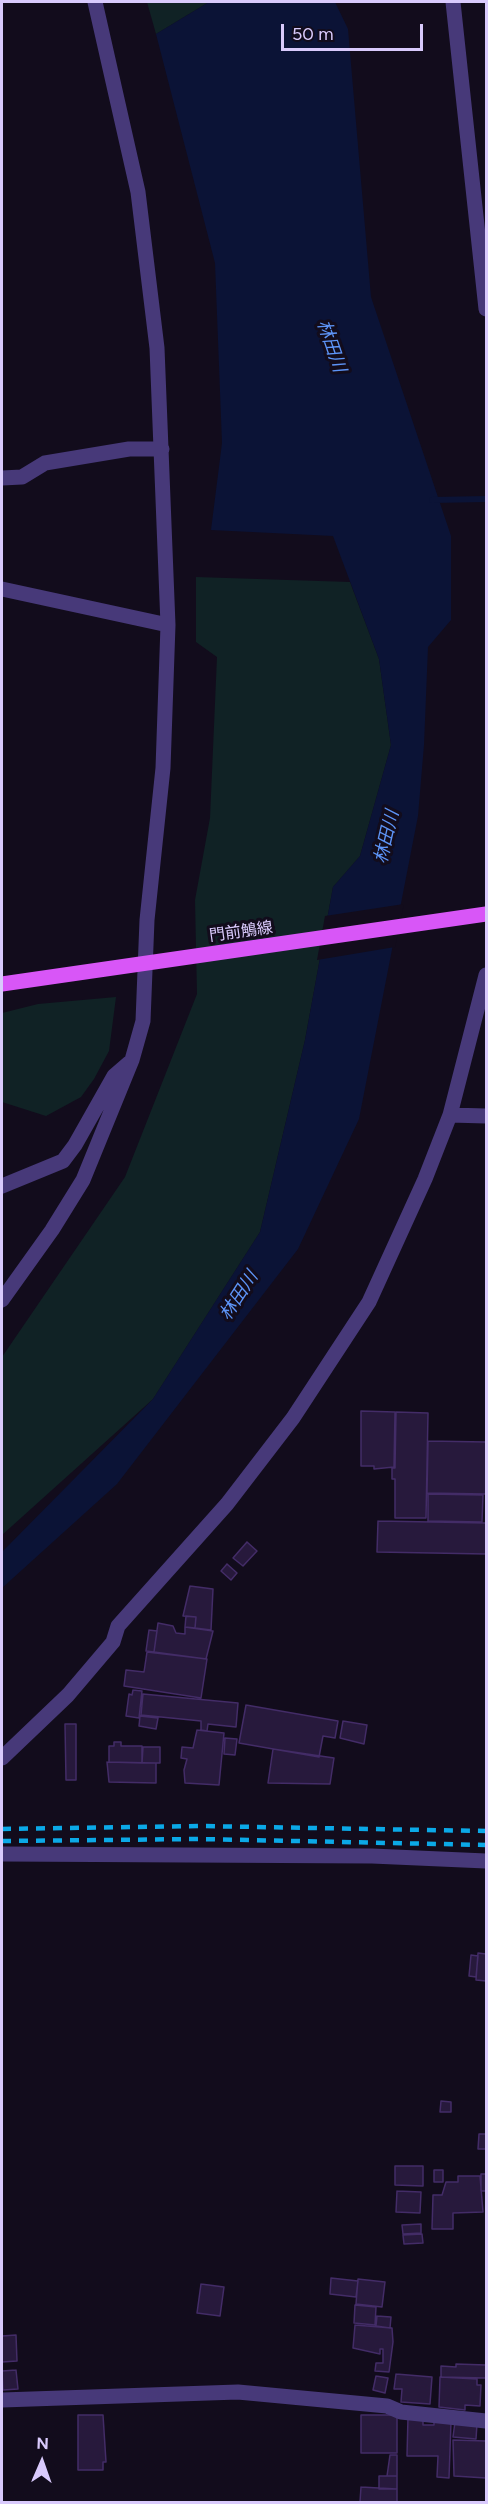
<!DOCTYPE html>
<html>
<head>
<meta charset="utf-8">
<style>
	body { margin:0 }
	#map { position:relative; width:488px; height:2504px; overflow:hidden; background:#120c1c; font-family:Figtree,sans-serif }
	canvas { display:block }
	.frame { position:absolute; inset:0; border:3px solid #d9cafc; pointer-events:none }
	.north { position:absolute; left:12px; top:2432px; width:60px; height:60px; -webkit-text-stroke:4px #120c1c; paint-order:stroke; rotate:2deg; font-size:16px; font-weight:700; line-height:24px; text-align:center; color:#d9cafc }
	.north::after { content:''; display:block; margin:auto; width:21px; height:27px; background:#d9cafc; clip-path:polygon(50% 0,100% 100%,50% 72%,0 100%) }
	.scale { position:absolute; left:281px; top:24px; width:142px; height:27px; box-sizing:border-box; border:3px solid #d9cafc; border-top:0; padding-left:8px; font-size:18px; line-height:21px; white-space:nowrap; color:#d9cafc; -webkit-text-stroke:4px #120c1c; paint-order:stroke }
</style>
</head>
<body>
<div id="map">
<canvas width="488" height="2504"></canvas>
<div class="frame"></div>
<div class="north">N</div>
<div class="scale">50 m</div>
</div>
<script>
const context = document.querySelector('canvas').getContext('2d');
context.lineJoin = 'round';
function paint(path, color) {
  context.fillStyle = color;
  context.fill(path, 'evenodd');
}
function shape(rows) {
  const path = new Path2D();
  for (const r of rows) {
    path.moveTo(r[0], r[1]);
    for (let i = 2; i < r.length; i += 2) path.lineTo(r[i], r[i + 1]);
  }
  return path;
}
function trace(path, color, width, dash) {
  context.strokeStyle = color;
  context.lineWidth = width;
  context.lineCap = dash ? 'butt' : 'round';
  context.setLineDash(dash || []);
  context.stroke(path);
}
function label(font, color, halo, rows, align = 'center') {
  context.font = font + ' Figtree,"Noto Sans JP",sans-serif';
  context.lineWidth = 6;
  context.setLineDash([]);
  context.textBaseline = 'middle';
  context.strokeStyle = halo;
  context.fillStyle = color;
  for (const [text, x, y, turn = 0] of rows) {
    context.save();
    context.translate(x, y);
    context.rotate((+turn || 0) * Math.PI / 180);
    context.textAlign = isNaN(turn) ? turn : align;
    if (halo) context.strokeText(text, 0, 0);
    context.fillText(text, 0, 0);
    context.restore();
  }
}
paint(shape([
	[147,2,209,2,156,34],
	[196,577,350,582,379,659,391,745,360,856,333,887,305,1040,260,1232,153,1399,2,1535,2,1357,125,1177,197,994,195,900,210,818,217,657,196,642],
	[116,997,109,1051,94,1079,81,1097,46,1116,2,1102,2,1013,38,1004]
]), '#102225');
paint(shape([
	[209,2,335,2,348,29,371,297,451,536,451,620,428,647,424,745,418,816,359,1119,298,1249,117,1484,2,1588,2,1552,153,1399,260,1232,305,1040,333,887,360,856,391,745,379,659,333,536,211,530,222,443,215,263,156,34]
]), '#0b1336');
paint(shape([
	[404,904,395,947,317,960,325,916]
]), '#120c1c');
trace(shape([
	[432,500,486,499]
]), '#0b1336', 6);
const building = shape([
	[361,1411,395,1412,394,1467,374,1469,374,1466,361,1466,361,1411],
	[396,1412,428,1413,426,1518,395,1518,395,1479,392,1479,392,1468,395,1468,396,1412],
	[428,1441,486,1442,486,1494,427,1493,428,1441],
	[428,1494,483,1495,482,1522,428,1521,428,1494],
	[378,1521,486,1523,486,1554,377,1552,378,1521],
	[247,1542,257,1551,243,1566,233,1558,247,1542],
	[227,1564,237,1573,231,1580,221,1571,227,1564],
	[190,1586,213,1589,211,1630,195,1628,196,1617,183,1616,190,1586],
	[186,1616,196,1617,195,1628,185,1627,186,1616],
	[158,1623,173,1626,176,1633,185,1634,185,1627,213,1631,206,1659,154,1652,158,1623],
	[149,1630,157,1631,154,1652,146,1651,149,1630],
	[147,1652,207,1659,201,1698,124,1686,126,1670,144,1672,147,1652],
	[133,1690,142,1691,139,1718,126,1716,129,1694,132,1695,133,1690],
	[143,1694,238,1703,236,1727,208,1724,207,1731,201,1730,201,1721,141,1715,143,1694],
	[246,1705,338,1721,335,1738,323,1736,319,1757,239,1743,246,1705],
	[140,1716,158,1718,156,1729,139,1726,140,1716],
	[343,1721,367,1725,364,1744,340,1738,343,1721],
	[65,1724,76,1724,76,1780,66,1780,65,1724],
	[197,1730,224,1733,219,1785,185,1783,184,1770,187,1759,181,1758,182,1747,193,1748,197,1730],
	[225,1738,237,1739,235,1755,224,1754,225,1738],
	[114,1742,121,1742,121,1746,142,1746,142,1763,109,1762,109,1746,114,1746,114,1742],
	[143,1747,160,1747,160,1763,142,1763,143,1747],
	[273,1749,334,1758,330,1784,268,1783,273,1749],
	[107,1762,156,1763,156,1783,109,1782,107,1762],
	[478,1953,486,1954,486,1981,476,1980,478,1953],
	[471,1955,478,1956,476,1977,469,1976,471,1955],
	[441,2101,451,2102,451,2112,440,2112,441,2101],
	[479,2134,486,2134,486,2149,478,2149,479,2134],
	[395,2166,423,2166,423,2186,395,2185,395,2166],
	[434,2170,443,2170,443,2182,434,2182,434,2170],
	[481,2174,486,2174,486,2191,481,2191,481,2174],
	[458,2176,480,2176,483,2212,453,2213,453,2229,432,2229,433,2195,442,2195,446,2182,458,2182,458,2176],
	[397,2191,421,2192,420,2213,396,2212,397,2191],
	[421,2224,421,2233,403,2234,402,2225,421,2224],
	[422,2234,423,2243,404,2244,403,2235,422,2234],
	[331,2278,358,2281,356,2297,330,2294,331,2278],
	[358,2279,385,2282,382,2307,356,2304,358,2279],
	[201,2284,224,2287,220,2316,197,2313,201,2284],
	[355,2305,376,2307,375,2325,354,2323,355,2305],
	[377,2316,391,2317,390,2328,376,2326,377,2316],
	[355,2325,392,2328,393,2342,389,2372,375,2371,376,2363,383,2363,383,2349,380,2349,380,2354,353,2348,355,2325],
	[16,2335,17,2361,2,2362,2,2336,16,2335],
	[456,2364,486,2365,486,2378,441,2377,441,2366,456,2367,456,2364],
	[16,2370,18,2389,3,2390,2,2371,16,2370],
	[396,2374,432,2377,430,2404,401,2402,402,2389,394,2389,396,2374],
	[376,2376,388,2378,385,2393,373,2390,376,2376],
	[440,2377,477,2379,477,2385,481,2385,480,2406,465,2405,465,2410,439,2407,440,2377],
	[78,2415,103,2415,106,2462,103,2462,103,2470,78,2470,78,2415],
	[361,2415,397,2415,397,2453,361,2453,361,2415],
	[408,2417,423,2418,423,2425,434,2425,434,2420,451,2422,449,2478,437,2477,438,2456,407,2456,408,2417],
	[455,2422,477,2424,476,2439,453,2437,455,2422],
	[453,2440,486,2441,486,2478,454,2476,453,2440],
	[390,2455,397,2455,397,2476,387,2476,390,2455],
	[379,2476,397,2476,397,2489,379,2489,379,2476],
	[361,2487,397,2489,397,2502,360,2502,361,2487]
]);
paint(building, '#27193c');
trace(building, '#432c67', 1.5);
trace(shape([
	[453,2,486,309],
	[2,478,22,477,45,463,129,449,162,449],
	[2,589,168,625],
	[450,1115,486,1116],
	[2,1186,63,1161,75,1145,114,1076,129,1063],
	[2,1300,52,1230,83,1180,132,1060,143,1021,147,920,163,768,168,625,157,348,138,192,95,2],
	[2,1758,68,1695,113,1642,118,1626,227,1504,293,1418,369,1302,425,1179,450,1115,486,975],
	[2,1854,372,1856,486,1861],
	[2,2400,238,2392,387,2406,401,2412,486,2421]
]), '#473979', 15);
trace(shape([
	[2,984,486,914]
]), '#d856f7', 15);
trace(shape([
	[2,1829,199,1826,486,1831],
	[2,1841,200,1839,486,1845]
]), '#0ba9e7', 4.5, [9, 8]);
label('16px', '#d9cafc', '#120c1c', [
	["門前鵤線",241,932,-8]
]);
label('italic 18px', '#5d94f7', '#120c1c', [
	["林田川",331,346,71],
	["林田川",387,837,-77],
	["林田川",239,1296,-57]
]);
</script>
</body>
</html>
